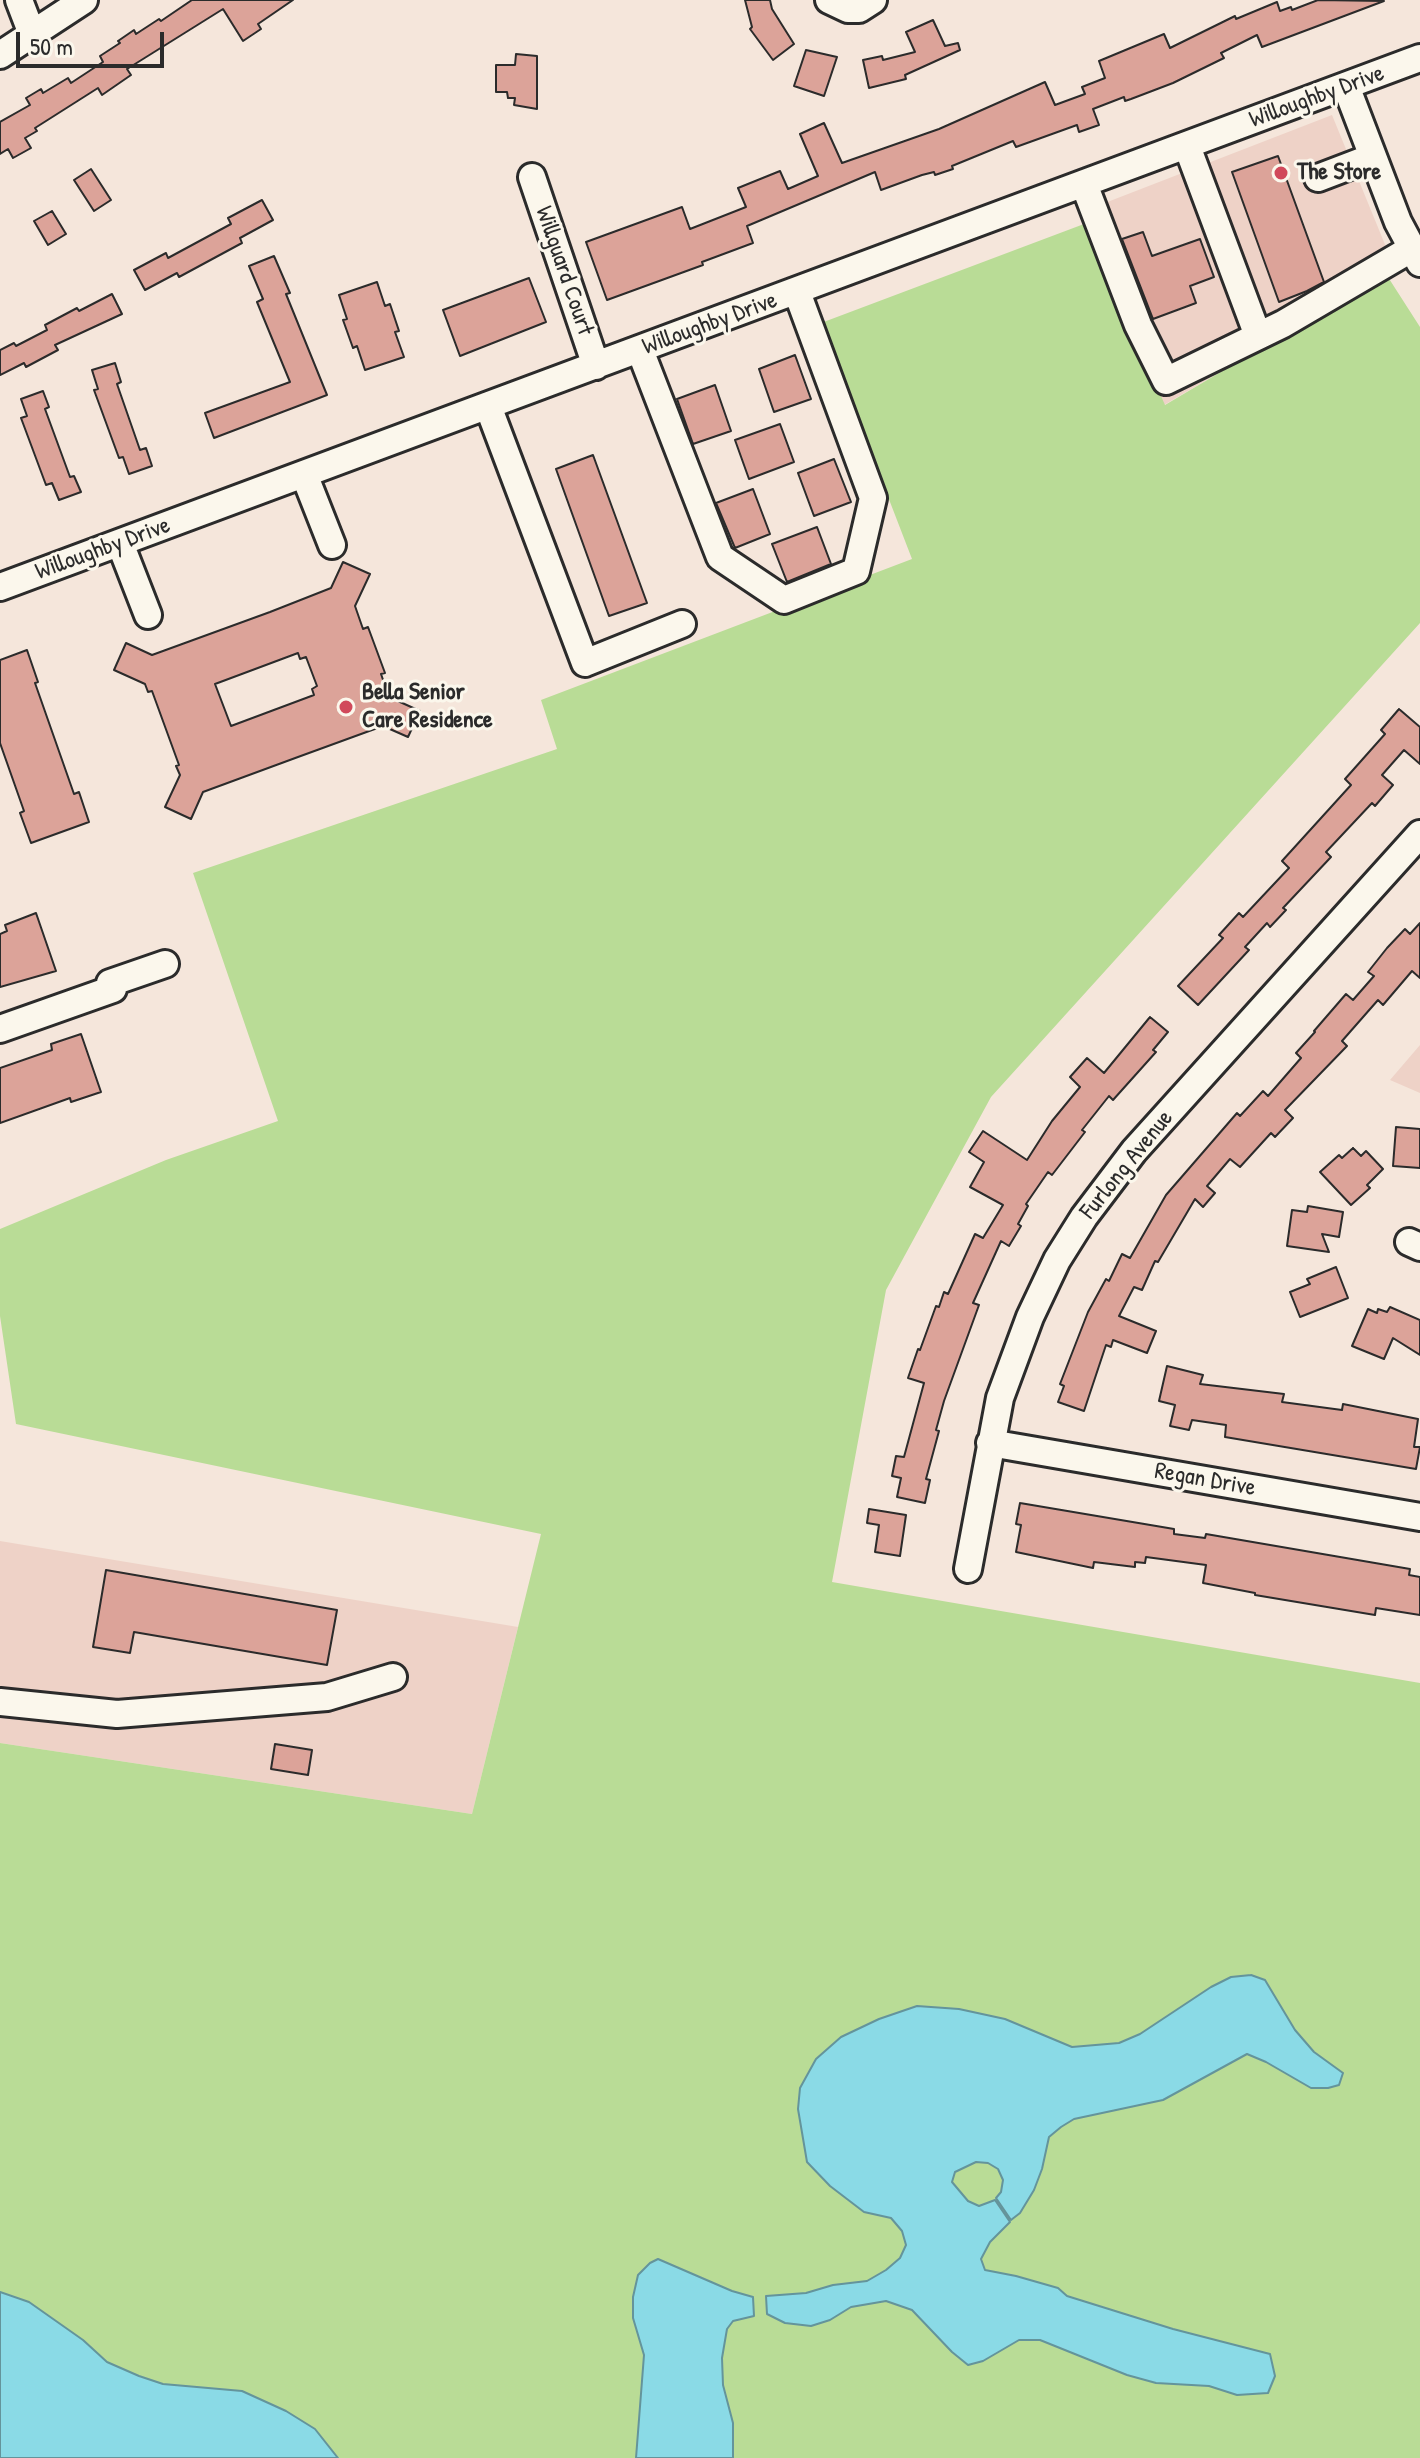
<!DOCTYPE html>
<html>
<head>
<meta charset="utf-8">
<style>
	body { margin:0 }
	#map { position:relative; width:1420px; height:2458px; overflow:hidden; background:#f5e6db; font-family:"Patrick Hand",sans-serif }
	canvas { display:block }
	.scale { position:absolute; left:16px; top:32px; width:148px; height:36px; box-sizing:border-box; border:4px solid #2b2b2b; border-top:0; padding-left:10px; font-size:24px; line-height:28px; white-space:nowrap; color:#2b2b2b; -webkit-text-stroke:6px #fbf7ec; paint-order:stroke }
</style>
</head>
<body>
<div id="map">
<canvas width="1420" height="2458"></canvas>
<div class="scale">50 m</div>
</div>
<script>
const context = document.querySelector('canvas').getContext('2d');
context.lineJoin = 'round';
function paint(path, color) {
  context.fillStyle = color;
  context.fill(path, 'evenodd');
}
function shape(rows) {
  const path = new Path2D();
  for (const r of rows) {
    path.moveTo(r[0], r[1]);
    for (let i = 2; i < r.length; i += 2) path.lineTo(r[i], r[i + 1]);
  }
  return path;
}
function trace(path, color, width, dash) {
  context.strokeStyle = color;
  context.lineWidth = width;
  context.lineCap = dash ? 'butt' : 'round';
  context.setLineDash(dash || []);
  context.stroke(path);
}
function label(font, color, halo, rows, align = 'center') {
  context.font = font + ' "Patrick Hand",sans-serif';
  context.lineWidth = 6;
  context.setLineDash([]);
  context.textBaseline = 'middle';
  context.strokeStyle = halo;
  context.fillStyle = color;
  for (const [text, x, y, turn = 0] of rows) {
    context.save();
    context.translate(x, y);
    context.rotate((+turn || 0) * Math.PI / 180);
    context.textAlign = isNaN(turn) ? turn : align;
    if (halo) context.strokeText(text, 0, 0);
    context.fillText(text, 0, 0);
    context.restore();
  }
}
paint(shape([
	[1332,115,1395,269,1164,405,1079,213],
	[1420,1045,1420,1093,1390,1080],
	[0,1541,518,1627,472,1814,0,1743]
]), '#eed2c7');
paint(shape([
	[1084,224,1165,405,1386,274,1420,327,1420,623,991,1097,886,1290,832,1582,1420,1683,1420,2458,0,2458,0,1743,472,1814,541,1534,16,1424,0,1316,0,1229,166,1160,278,1121,193,873,557,749,541,700,912,559,821,323]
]), '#b9dc96');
const water = shape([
	[1251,1975,1265,1980,1295,2030,1314,2052,1343,2073,1339,2085,1328,2088,1311,2088,1266,2062,1247,2054,1163,2100,1074,2119,1061,2127,1049,2137,1042,2169,1034,2190,1020,2213,1011,2220,996,2198,1001,2192,1003,2180,998,2169,988,2163,976,2162,955,2172,952,2182,968,2201,979,2206,995,2200,1010,2222,990,2242,981,2259,985,2270,1016,2276,1058,2288,1067,2296,1173,2329,1270,2354,1275,2376,1268,2393,1237,2395,1209,2386,1156,2383,1127,2375,1040,2340,1019,2340,983,2361,968,2365,952,2352,912,2310,886,2301,851,2307,830,2320,811,2326,785,2323,767,2314,766,2296,806,2293,833,2285,867,2281,886,2270,900,2258,906,2245,902,2231,891,2218,864,2212,830,2186,807,2162,798,2109,800,2088,816,2059,841,2037,879,2019,917,2006,959,2009,1005,2019,1072,2047,1119,2043,1140,2034,1211,1987,1231,1977,1251,1975],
	[658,2259,732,2291,753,2297,754,2316,733,2321,727,2329,722,2358,723,2385,733,2423,733,2458,636,2458,644,2355,633,2318,633,2297,638,2275,650,2263,658,2259],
	[0,2292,29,2302,83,2340,107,2362,139,2376,163,2384,242,2391,286,2411,315,2429,338,2458,0,2458,0,2292]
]);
paint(water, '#8adae6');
trace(water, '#64949b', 2);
const building = shape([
	[192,0,293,0,258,24,261,29,243,41,223,9,127,69,131,75,102,95,98,88,35,128,37,131,25,138,31,148,13,158,8,149,0,154,0,122,30,105,26,98,41,89,43,93,68,78,71,83,103,62,100,56,120,43,118,41,134,30,136,34,159,19,161,21,192,0],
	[745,0,770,0,772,9,794,44,773,60,750,29,752,27,745,0],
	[1318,0,1384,1,1262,47,1257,35,1221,53,1224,58,1173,83,1131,99,1125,101,1124,97,1093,109,1099,125,1079,132,1077,125,1016,147,1013,141,952,166,953,169,935,175,934,172,922,175,881,190,875,172,747,226,753,243,702,262,703,265,607,300,586,242,682,207,690,229,746,207,738,188,780,171,788,189,818,176,800,134,824,123,842,163,939,129,1045,82,1055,105,1085,94,1082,87,1105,78,1099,61,1164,34,1170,48,1235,16,1236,19,1277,2,1280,11,1291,7,1292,10,1318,0],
	[933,20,945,46,958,43,960,50,905,75,906,79,869,88,863,60,882,56,883,60,915,52,906,32,933,20],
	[806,50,837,57,824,96,794,86,806,50],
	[516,54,537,56,537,109,514,105,515,98,508,98,507,92,496,92,496,65,515,65,516,54],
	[1278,156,1324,282,1307,291,1279,302,1232,172,1278,156],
	[91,169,111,200,94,211,74,180,91,169],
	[262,200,273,220,240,238,242,243,179,277,177,273,145,290,134,270,166,253,168,258,231,224,228,218,262,200],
	[52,211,66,234,48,245,34,221,52,211],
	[1143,232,1152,256,1200,239,1214,277,1190,286,1196,303,1153,319,1122,239,1143,232],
	[274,256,290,293,286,294,327,395,214,438,205,413,290,382,257,302,263,299,249,266,274,256],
	[529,278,546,322,460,356,443,310,529,278],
	[377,282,385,306,390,304,399,331,395,332,404,357,365,370,357,346,353,348,343,320,347,319,339,295,377,282],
	[112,294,122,314,55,345,58,350,26,367,24,363,0,375,0,350,14,343,16,346,47,330,45,325,77,308,79,311,112,294],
	[795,355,811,399,774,412,759,369,795,355],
	[115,363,121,382,117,384,140,450,146,448,152,466,129,474,123,457,119,458,94,390,98,389,92,370,115,363],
	[715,385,731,431,693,444,677,399,715,385],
	[43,391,49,407,45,409,70,477,74,476,81,492,59,500,52,483,46,485,21,418,27,416,21,399,43,391],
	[780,424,794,462,749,479,735,440,780,424],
	[593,455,647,603,609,616,556,469,593,455],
	[834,459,851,502,814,516,798,473,834,459],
	[753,489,770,534,735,548,716,503,753,489],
	[817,527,831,564,787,582,772,544,817,527],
	[343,562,370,574,355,606,363,629,368,627,385,673,381,674,389,697,420,711,408,737,383,726,298,757,203,792,191,819,165,807,180,775,176,766,179,765,152,691,148,692,145,684,114,670,126,643,152,655,270,612,331,588,343,562],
	[298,653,300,659,306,657,317,686,312,689,314,695,231,726,215,684,298,653],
	[27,650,38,682,35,683,74,794,79,792,89,822,31,843,20,813,24,811,0,743,0,660,27,650],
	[1399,709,1420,727,1420,764,1404,750,1382,775,1393,785,1375,806,1372,803,1326,852,1331,857,1283,908,1286,910,1270,927,1267,923,1245,947,1249,950,1198,1005,1178,986,1223,938,1219,935,1239,913,1243,917,1289,868,1282,861,1351,785,1345,779,1385,734,1381,730,1399,709],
	[36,913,56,971,0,987,0,934,7,931,5,925,36,913],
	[1420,923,1420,978,1412,971,1383,1005,1378,1000,1342,1041,1347,1046,1285,1110,1293,1118,1275,1137,1271,1133,1240,1167,1230,1159,1207,1186,1215,1193,1203,1207,1195,1199,1158,1262,1155,1261,1142,1290,1134,1287,1119,1316,1156,1331,1147,1353,1113,1340,1111,1347,1106,1345,1084,1411,1058,1402,1064,1386,1060,1384,1088,1312,1106,1279,1109,1281,1122,1254,1130,1258,1166,1195,1237,1113,1240,1116,1263,1091,1268,1096,1301,1058,1296,1053,1315,1032,1314,1031,1346,994,1353,1000,1374,976,1368,972,1387,948,1405,929,1410,934,1420,923],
	[1150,1017,1168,1032,1153,1050,1156,1052,1113,1100,1109,1096,1082,1130,1085,1132,1052,1175,1048,1172,1026,1204,1028,1206,1018,1224,1021,1226,1009,1246,1001,1241,973,1303,979,1305,944,1401,936,1430,939,1431,926,1479,930,1480,925,1503,897,1497,901,1478,892,1476,896,1456,904,1457,924,1383,908,1378,918,1349,920,1350,936,1306,939,1307,944,1292,948,1294,975,1234,983,1238,1003,1205,970,1187,984,1162,969,1152,983,1131,1027,1160,1052,1121,1080,1087,1070,1077,1087,1058,1104,1073,1150,1017],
	[81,1034,101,1092,71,1102,70,1098,0,1123,0,1068,52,1050,51,1044,81,1034],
	[1396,1127,1420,1129,1420,1168,1393,1166,1396,1127],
	[1353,1148,1361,1156,1366,1151,1383,1169,1367,1185,1370,1188,1351,1205,1320,1172,1339,1155,1342,1158,1353,1148],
	[1308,1206,1343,1212,1339,1237,1322,1234,1329,1252,1287,1246,1292,1210,1307,1212,1308,1206],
	[1336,1267,1348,1298,1300,1317,1290,1292,1310,1284,1307,1279,1336,1267],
	[1390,1307,1420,1320,1420,1355,1393,1338,1384,1359,1352,1346,1368,1309,1377,1313,1378,1309,1387,1312,1390,1307],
	[1167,1366,1203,1375,1200,1384,1284,1394,1282,1402,1342,1410,1343,1404,1418,1419,1414,1447,1420,1447,1416,1469,1225,1437,1226,1425,1192,1420,1189,1430,1170,1426,1175,1405,1159,1401,1167,1366],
	[1020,1503,1174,1529,1174,1534,1205,1538,1206,1534,1410,1569,1409,1575,1420,1577,1420,1615,1376,1608,1375,1615,1255,1595,1255,1593,1203,1583,1206,1565,1146,1557,1145,1563,1135,1562,1135,1567,1094,1562,1093,1568,1016,1552,1021,1525,1016,1524,1020,1503],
	[869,1509,906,1515,900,1556,875,1552,879,1525,867,1523,869,1509],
	[106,1570,337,1610,327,1665,134,1632,130,1653,93,1647,106,1570],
	[275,1744,312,1750,308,1775,271,1769,275,1744]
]);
paint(building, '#dca399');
trace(building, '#2b2b2b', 2);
const minor = shape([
	[19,0,32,34],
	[829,0,848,9,859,9,873,0],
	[0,55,84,0],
	[1346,86,1398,222,1420,263],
	[1187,146,1258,336],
	[532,177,596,366],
	[1318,178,1373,157],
	[1084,184,1138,325,1166,381,1283,324,1411,249],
	[640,350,720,557,784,600,856,571,873,498,797,292],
	[488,406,585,663,682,624],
	[304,474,332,545],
	[120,543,148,615],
	[0,587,1420,58],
	[110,983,165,964],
	[0,1029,113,989],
	[1409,1242,1420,1247],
	[990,1443,1420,1517],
	[968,1569,1000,1398,1030,1317,1057,1260,1084,1217,1134,1151,1420,834],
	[0,1702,117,1714,327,1697,393,1677]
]);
trace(minor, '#2b2b2b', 32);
trace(minor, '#fbf7ec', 26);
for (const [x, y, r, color] of [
	[1281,173,8,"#d1495b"],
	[346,707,8,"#d1495b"]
]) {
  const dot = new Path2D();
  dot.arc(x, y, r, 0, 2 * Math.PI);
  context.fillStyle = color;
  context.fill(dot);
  trace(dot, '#fbf7ec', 3);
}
label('24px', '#2b2b2b', '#fbf7ec', [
	["Willoughby Drive",1317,97,-20],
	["Willguard Court",564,271,71],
	["Willoughby Drive",710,324,-20],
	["Willoughby Drive",103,549,-20],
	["Furlong Avenue",1127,1165,-51],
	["Regan Drive",1205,1480,10]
]);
label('bold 24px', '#2b2b2b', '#fbf7ec', [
	["The Store",1297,173],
	["Bella Senior",362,693],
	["Care Residence",362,721]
], 'left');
</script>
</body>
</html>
